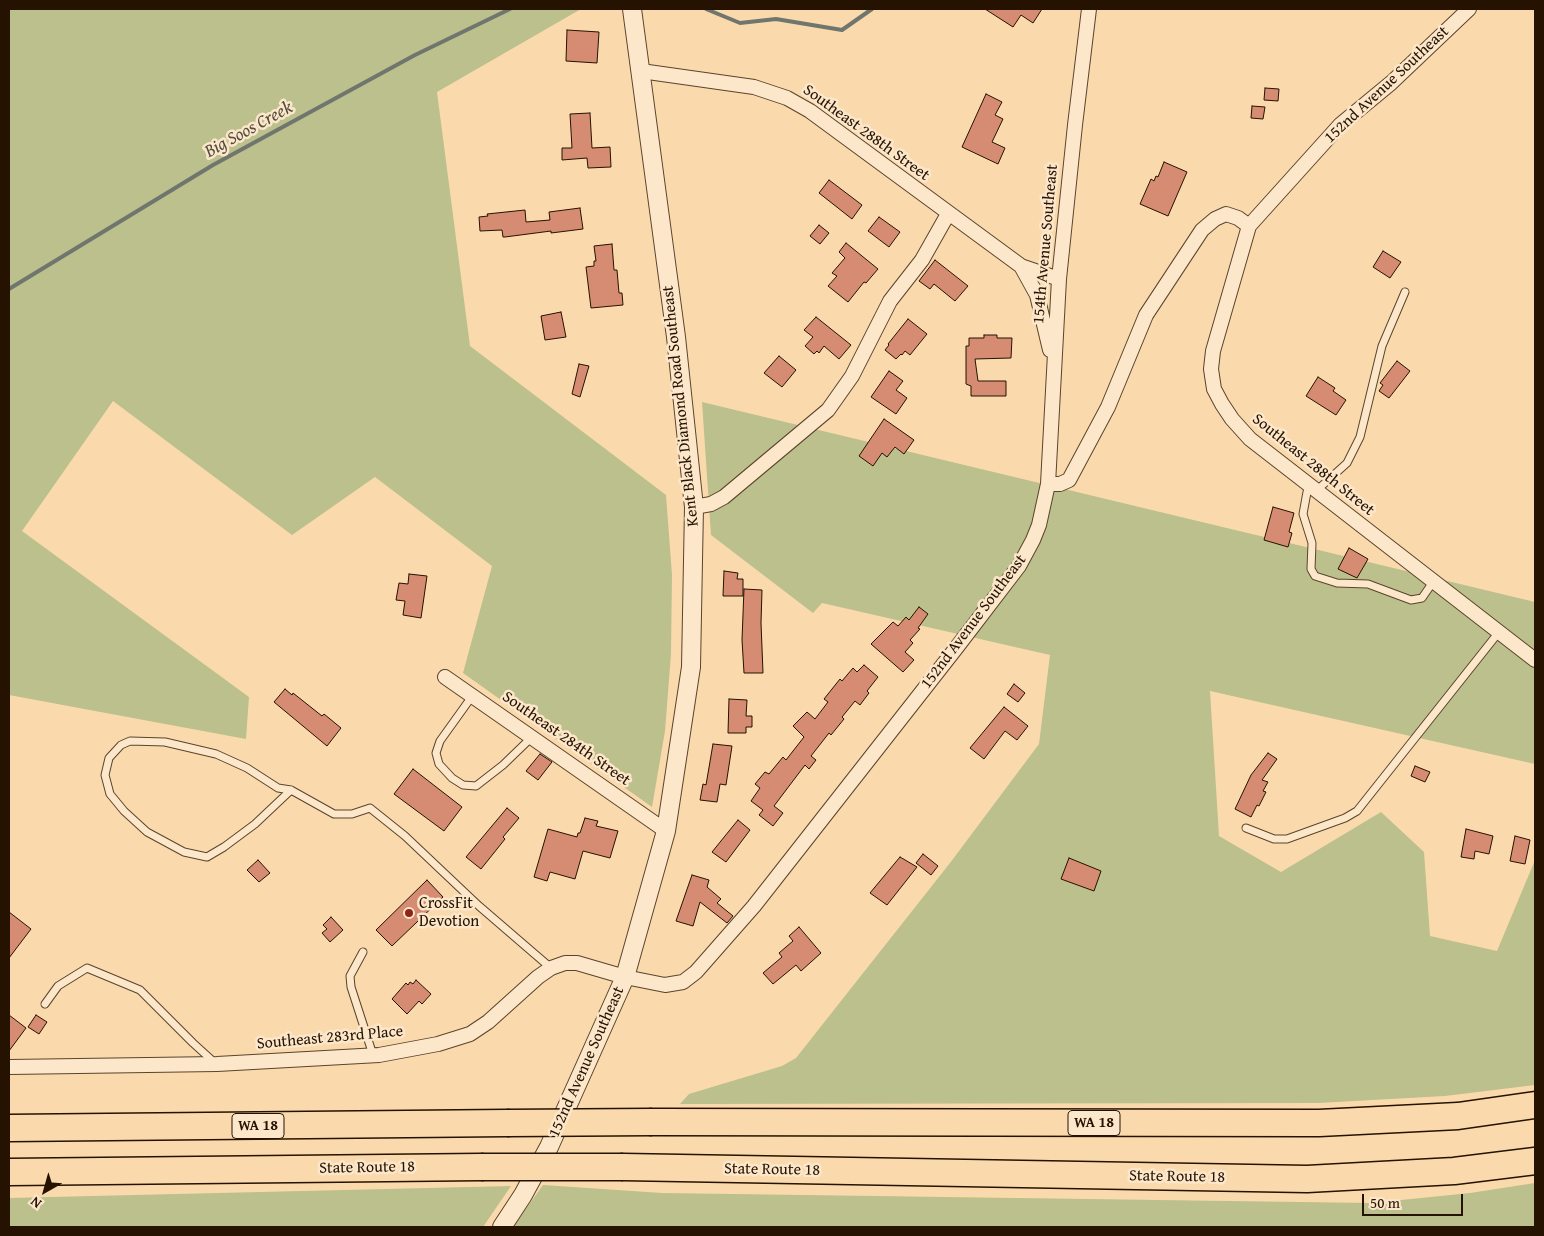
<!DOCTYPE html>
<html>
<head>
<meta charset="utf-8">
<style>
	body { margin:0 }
	#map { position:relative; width:1544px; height:1236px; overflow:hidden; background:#fadaad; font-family:"Gentium Book Plus",serif }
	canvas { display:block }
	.frame { position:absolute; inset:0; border:10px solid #251200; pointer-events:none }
	.north { position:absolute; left:20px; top:1166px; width:50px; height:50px; -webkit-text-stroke:4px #fce7ca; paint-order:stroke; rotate:218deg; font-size:14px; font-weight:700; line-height:20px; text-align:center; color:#251200 }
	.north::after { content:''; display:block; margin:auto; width:18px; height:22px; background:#251200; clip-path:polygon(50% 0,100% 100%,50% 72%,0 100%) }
	.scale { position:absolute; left:1362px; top:1194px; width:101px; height:22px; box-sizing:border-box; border:2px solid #251200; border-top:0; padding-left:6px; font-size:15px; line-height:18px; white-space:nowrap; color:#251200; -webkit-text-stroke:4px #fce7ca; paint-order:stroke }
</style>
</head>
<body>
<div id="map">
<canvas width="1544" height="1236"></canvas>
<div class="frame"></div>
<div class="north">N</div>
<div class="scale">50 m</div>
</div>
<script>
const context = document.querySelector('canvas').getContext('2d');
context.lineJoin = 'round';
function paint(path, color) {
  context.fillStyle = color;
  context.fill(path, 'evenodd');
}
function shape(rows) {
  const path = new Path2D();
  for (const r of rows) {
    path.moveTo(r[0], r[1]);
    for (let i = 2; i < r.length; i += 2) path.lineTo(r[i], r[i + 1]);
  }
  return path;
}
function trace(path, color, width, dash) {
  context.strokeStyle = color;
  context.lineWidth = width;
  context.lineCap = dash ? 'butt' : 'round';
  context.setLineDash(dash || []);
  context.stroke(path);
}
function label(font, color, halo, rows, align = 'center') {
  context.font = font + ' "Gentium Book Plus",serif';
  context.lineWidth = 5;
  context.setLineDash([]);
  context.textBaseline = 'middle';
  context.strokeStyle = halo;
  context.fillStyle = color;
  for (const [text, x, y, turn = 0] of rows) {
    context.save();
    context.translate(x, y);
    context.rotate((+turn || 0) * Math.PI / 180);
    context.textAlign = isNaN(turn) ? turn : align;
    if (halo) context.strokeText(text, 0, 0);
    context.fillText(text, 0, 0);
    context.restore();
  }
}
paint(shape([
	[9,9,581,9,437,92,470,346,666,495,672,575,671,654,665,731,652,807,463,673,492,566,375,477,292,535,113,401,22,531,249,697,246,739,9,695],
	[702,402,1535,602,1535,764,1210,691,1219,836,1281,872,1381,812,1424,852,1430,936,1497,951,1535,860,1535,1085,1445,1096,1318,1103,680,1104,689,1094,782,1066,796,1058,950,863,1039,744,1050,655,822,603,813,613,711,535],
	[1535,1183,1535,1227,513,1227,543,1185,662,1193,1372,1203,1470,1193],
	[511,1186,483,1227,9,1227,9,1198]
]), '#bbc08c');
trace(shape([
	[706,9,740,23,776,19,842,30,872,9],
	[9,289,213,165,415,55,510,9]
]), '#70766d', 4);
const building = shape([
	[985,9,1042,9,1033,23,1021,15,1013,27,985,9],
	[567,30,599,32,597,63,566,61,567,30],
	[1265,88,1279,89,1278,101,1264,100,1265,88],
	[986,94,1002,102,995,115,1003,119,992,142,1005,148,998,164,962,147,986,94],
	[1252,106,1265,107,1263,119,1251,118,1252,106],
	[590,113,592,148,610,147,611,167,588,168,587,158,562,160,562,148,572,148,570,114,590,113],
	[1164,162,1187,172,1168,216,1140,204,1151,179,1154,181,1156,176,1158,177,1164,162],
	[829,180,862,205,852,219,819,193,829,180],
	[580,208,583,229,551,233,551,231,505,237,503,237,502,230,480,231,479,217,488,216,487,214,525,210,526,222,550,220,549,212,580,208],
	[879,217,900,232,889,247,868,231,879,217],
	[819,225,829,233,820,244,810,236,819,225],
	[846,243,878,269,866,283,864,282,848,302,828,286,837,276,832,273,845,258,839,252,846,243],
	[612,244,614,270,617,270,619,293,622,293,623,305,591,308,586,267,594,266,594,261,596,261,594,246,612,244],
	[1383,251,1401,262,1390,278,1373,267,1383,251],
	[935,260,968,286,955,301,934,284,930,289,919,281,935,260],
	[561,312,566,337,545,340,541,316,561,312],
	[816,317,851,345,839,359,824,346,819,353,817,351,814,354,805,346,813,337,804,330,816,317],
	[908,319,927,334,910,355,905,351,902,355,901,354,896,359,885,350,889,345,888,344,908,319],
	[984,335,997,335,997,338,1012,338,1011,358,975,359,978,381,1006,381,1006,396,971,396,971,386,966,384,966,346,969,346,969,338,984,338,984,335],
	[779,356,796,370,782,387,764,373,779,356],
	[1397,361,1410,371,1389,398,1379,391,1383,385,1380,383,1397,361],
	[579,364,589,366,580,397,572,394,579,364],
	[889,371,903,381,896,390,907,398,896,414,871,397,889,371],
	[1318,377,1335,388,1333,391,1346,400,1336,415,1306,396,1318,377],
	[884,419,914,440,904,454,895,447,887,457,882,453,873,466,859,456,884,419],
	[1273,507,1294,513,1289,532,1292,533,1288,547,1264,540,1273,507],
	[1349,548,1368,559,1357,578,1338,569,1349,548],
	[724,571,738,573,737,579,743,579,743,596,723,596,724,571],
	[409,574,427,576,421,618,403,615,405,601,396,600,399,583,408,584,409,574],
	[744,589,762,590,761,623,763,673,744,673,742,640,744,589],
	[919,607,928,614,918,628,920,629,910,640,913,643,905,652,914,660,903,672,871,644,893,622,898,626,906,617,909,620,919,607],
	[864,665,878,677,867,691,869,693,860,705,855,701,842,717,844,719,831,735,829,733,811,756,816,760,809,769,805,765,774,806,783,813,773,826,759,815,763,810,751,801,760,788,755,784,765,772,769,774,783,757,786,760,804,737,793,726,807,712,815,719,828,702,824,699,840,679,842,681,853,668,857,672,864,665],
	[1014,684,1025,693,1018,702,1007,694,1014,684],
	[285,689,292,695,293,693,322,716,324,714,341,728,327,746,274,702,285,689],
	[729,699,747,700,746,716,752,716,752,727,746,727,746,733,728,733,729,699],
	[1004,707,1028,726,1017,740,1005,731,984,759,970,748,1004,707],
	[713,744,732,746,726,785,720,784,717,802,700,800,703,784,706,785,713,744],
	[1268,753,1277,759,1262,780,1268,782,1263,791,1266,792,1259,806,1257,805,1251,817,1235,809,1251,775,1268,753],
	[540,754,552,762,538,780,526,771,540,754],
	[1415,766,1430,772,1425,782,1411,776,1415,766],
	[413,769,462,807,444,831,394,794,413,769],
	[507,808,519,818,503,837,505,839,481,869,466,857,507,808],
	[585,818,598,821,596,826,618,831,610,858,583,851,575,879,550,872,547,881,534,877,548,829,577,837,578,833,580,833,585,818],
	[738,820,750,830,726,862,712,852,738,820],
	[1466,829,1493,836,1489,854,1475,851,1474,859,1461,857,1466,829],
	[1515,836,1530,840,1525,864,1510,861,1515,836],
	[923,854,938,866,931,875,916,863,923,854],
	[900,857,917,867,887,905,870,893,900,857],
	[1069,858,1101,871,1094,891,1061,879,1069,858],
	[258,860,270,873,259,882,247,870,258,860],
	[692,875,709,880,707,887,721,899,717,903,733,916,727,923,700,902,693,926,676,921,692,875],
	[427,880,443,897,392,946,376,930,427,880],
	[9,912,31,929,9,958,9,912],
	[331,917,343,930,330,942,322,933,327,929,323,925,331,917],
	[799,927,821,953,801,971,796,965,773,984,763,973,782,957,779,953,793,941,789,936,799,927],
	[416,980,431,994,422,1004,419,1001,407,1014,392,999,406,983,408,985,410,982,413,984,416,980],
	[9,1015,26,1028,9,1051,9,1015],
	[36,1015,47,1022,39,1034,28,1027,36,1015]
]);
paint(building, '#d68b73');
trace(building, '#251200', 1);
const service = shape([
	[1310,487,1307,492,1303,514,1312,543,1311,569,1315,576,1337,583,1368,584,1411,600,1422,598,1433,582],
	[1316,491,1347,463,1360,437,1382,346,1405,292],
	[473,695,440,741,436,753,439,764,452,778,463,785,476,786,503,765,532,737],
	[291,790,255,824,224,847,207,857,184,852,147,832,124,811,110,794,105,775,109,758,121,745,130,741,165,742,216,754,247,768,278,788,291,790,334,814,352,814,370,808,405,836,479,906,551,968],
	[1246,828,1274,839,1287,839,1345,818,1357,811,1499,632],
	[363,952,350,976,351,987,373,1055],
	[45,1004,58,986,87,968,140,990,193,1043,215,1063]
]);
const minor = shape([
	[1469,9,1391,83,1340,125,1249,226,1213,351,1211,369,1214,389,1222,404,1232,419,1250,439,1535,660],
	[641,71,754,87,787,98,810,111,1021,266,1059,279],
	[1021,266,1037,295,1050,350],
	[1048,484,1060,484,1069,480,1108,407,1146,315,1202,230,1215,219,1226,214,1238,218,1249,226],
	[694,507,711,504,724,497,828,410,852,376,890,301,922,260,948,214],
	[445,677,666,831],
	[9,1067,217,1064,379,1055,438,1044,470,1034,488,1022,538,977,551,968,565,963,577,963,625,977,665,985,683,982,696,972,754,906,957,647,1019,566,1033,540,1039,525,1048,484,1059,279,1075,125,1089,9]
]);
const tertiary = shape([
	[502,1227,523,1195,549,1147,625,977,666,831,691,667,694,507,676,337,632,9]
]);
const motorway = shape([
	[652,1122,1319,1123,1458,1116,1535,1105],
	[9,1128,507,1123],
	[623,1167,1307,1179,1454,1171,1535,1161],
	[9,1172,481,1167]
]);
trace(service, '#5a442b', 9);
trace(minor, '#5a442b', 16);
trace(tertiary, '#5a442b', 20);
trace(motorway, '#251200', 29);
trace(service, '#fce7ca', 7);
trace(minor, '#fce7ca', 14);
trace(tertiary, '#fce7ca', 18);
trace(motorway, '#fadaad', 26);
const motorwayBridge = shape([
	[507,1123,652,1122],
	[481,1167,623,1167]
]);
trace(motorwayBridge, '#251200', 29, []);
trace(motorwayBridge, '#fadaad', 26);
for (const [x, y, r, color] of [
	[409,913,5,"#8f2418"]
]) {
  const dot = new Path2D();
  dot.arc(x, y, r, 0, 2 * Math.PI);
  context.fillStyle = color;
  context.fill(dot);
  trace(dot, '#fce7ca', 2);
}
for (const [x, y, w] of [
	[1094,1123,52],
	[258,1126,52]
]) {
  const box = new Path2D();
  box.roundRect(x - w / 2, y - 12.5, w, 25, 4);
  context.fillStyle = '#fce7ca';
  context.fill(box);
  trace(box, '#251200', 1);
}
label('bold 15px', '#251200', null, [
	["WA 18",1094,1123],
	["WA 18",258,1126]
]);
label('16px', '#251200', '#fce7ca', [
	["152nd Avenue Southeast",1387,85,-43],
	["Southeast 288th Street",866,133,36],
	["154th Avenue Southeast",1046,244,-85],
	["Kent Black Diamond Road Southeast",681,406,-96],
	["Southeast 288th Street",1313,465,39],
	["152nd Avenue Southeast",974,622,-53],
	["Southeast 284th Street",566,739,35],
	["Southeast 283rd Place",330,1038,-5],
	["152nd Avenue Southeast",587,1062,-66],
	["State Route 18",367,1168,-1],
	["State Route 18",772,1170,1],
	["State Route 18",1177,1177,1]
]);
label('16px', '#251200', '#fce7ca', [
	["CrossFit",419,904],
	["Devotion",419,922]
], 'left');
label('italic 18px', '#514c3f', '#fce7ca', [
	["Big Soos Creek",249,130,-29]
]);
</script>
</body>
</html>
